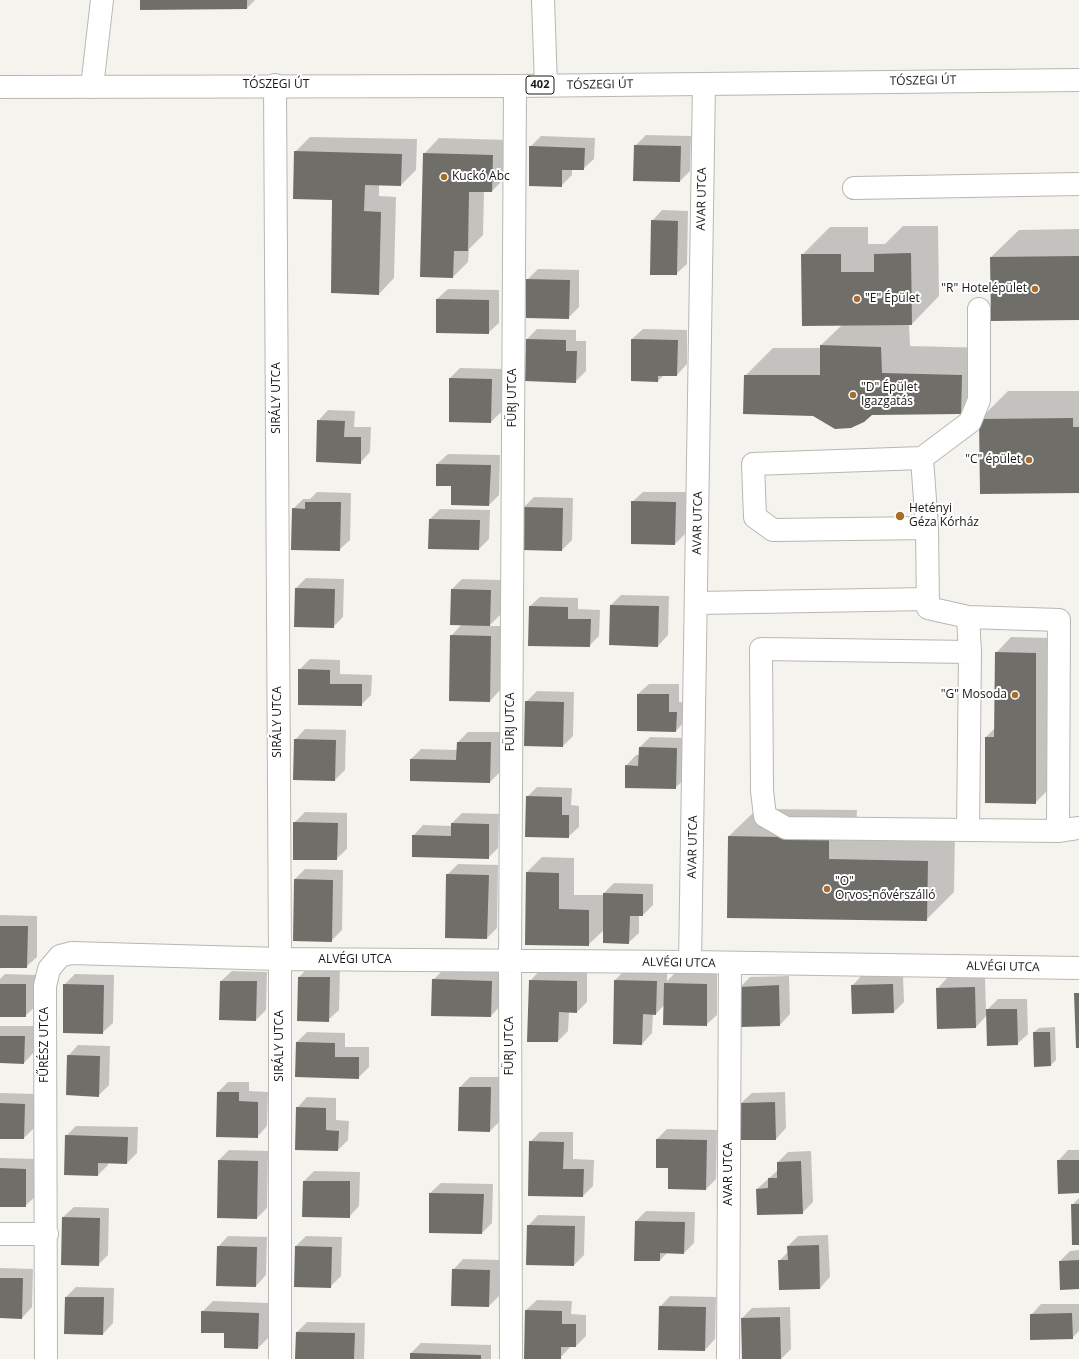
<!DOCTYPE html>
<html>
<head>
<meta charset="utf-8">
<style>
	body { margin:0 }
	canvas { display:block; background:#f5f3ee }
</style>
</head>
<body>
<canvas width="1079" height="1359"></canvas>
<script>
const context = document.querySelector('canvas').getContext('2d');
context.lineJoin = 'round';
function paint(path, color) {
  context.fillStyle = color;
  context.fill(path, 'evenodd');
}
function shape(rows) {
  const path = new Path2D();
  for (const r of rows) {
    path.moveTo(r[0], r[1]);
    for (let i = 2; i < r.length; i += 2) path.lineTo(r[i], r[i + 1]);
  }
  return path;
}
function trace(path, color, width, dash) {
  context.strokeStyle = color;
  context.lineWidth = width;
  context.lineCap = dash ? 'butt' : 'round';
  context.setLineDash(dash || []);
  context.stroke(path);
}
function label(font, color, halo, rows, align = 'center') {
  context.font = font + ' "Open Sans",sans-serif';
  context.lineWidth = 4;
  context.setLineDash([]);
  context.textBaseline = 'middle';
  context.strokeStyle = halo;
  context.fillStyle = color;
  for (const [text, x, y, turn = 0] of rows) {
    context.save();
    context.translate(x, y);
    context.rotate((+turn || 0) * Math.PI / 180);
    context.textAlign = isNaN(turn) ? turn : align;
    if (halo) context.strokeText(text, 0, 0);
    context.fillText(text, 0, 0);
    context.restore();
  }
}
paint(shape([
	[141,0,255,0,247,8],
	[646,135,691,136,690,171,680,181,635,146],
	[541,136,595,138,594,159,583,169,572,169,572,175,561,186,530,147],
	[310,137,417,139,416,170,401,185,379,184,379,196,396,197,394,278,379,294,333,199,295,152],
	[439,138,508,140,507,176,492,191,484,191,483,235,469,249,468,262,453,277,421,276,424,154],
	[662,210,688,211,687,264,676,274,652,221],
	[903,226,938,226,939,296,912,324,909,324,910,346,989,348,989,385,961,413,745,376,773,348,821,348,821,345,842,325,802,255,830,227,868,227,868,244,885,244],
	[1079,229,1079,319,991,257,1019,230],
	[538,269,579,270,579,307,568,318,527,280],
	[448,289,499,290,499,323,488,333,437,299],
	[537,329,576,330,576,341,586,341,586,371,575,382,527,339],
	[643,329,687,330,687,364,677,375,664,375,658,381,632,339],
	[460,368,502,369,501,412,491,422,450,378],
	[1008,391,1079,391,1079,492,980,419],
	[328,410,355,411,354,427,371,427,370,452,360,463,318,421],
	[448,454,500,455,499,495,489,505,453,486,437,464],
	[317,492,351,493,350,540,339,550,293,509,303,499,310,499],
	[643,492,686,492,685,534,675,544,632,502],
	[534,497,573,498,572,540,562,550,523,549,524,507],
	[440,509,490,510,489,539,479,549,429,548,430,519],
	[306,578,344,579,343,617,333,627,296,588],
	[462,579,501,580,500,615,489,626,501,626,500,690,490,701,451,636,462,624,451,624,452,589],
	[621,595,669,596,668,635,658,646,610,644,611,605],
	[540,597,578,598,578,609,600,610,599,636,589,646,529,607],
	[1011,637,1051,638,1051,787,1035,803,986,737,995,728,996,653],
	[310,659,340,660,340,674,372,675,371,695,361,705,299,670],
	[649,684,679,684,679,702,686,702,686,720,676,731,638,730,638,694],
	[537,691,574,692,573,736,563,746,526,702],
	[305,729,346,730,345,770,335,780,294,779,295,740],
	[468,732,501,732,500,772,490,782,411,759,421,749,457,750,458,742],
	[650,737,686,738,686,778,675,788,626,766,636,755,640,755,640,747],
	[537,787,572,788,571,805,579,806,579,827,568,837,527,797],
	[757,809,857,810,856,832,955,833,954,892,926,920,729,836],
	[305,812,347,813,347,849,336,859,294,823],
	[462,813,499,814,498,848,488,858,413,836,423,825,452,826,452,823],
	[542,857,574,858,574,895,604,895,604,893,614,883,653,884,653,905,643,915,639,915,639,933,628,943,604,930,588,945,527,872],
	[458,864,498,865,497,928,487,938,447,875],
	[305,869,343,870,342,930,331,941,295,879],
	[0,915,37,916,37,957,26,967,0,967],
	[309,967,340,968,339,1010,328,1020,299,977],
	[443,970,501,971,501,1005,491,1016,433,980],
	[540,970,587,972,587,1002,577,1012,569,1012,568,1031,558,1041,530,981],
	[625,970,667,971,667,981,675,973,717,974,717,1015,706,1025,664,1005,656,1014,653,1014,652,1033,642,1044,615,980],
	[232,971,267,972,266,1010,256,1020,221,981],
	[5,974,36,975,36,1006,25,1016,0,1016,0,979],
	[75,974,114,975,113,1023,102,1033,64,985],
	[862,975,903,975,904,1002,894,1012,852,986],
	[789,976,790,1014,780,1025,740,987,750,977],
	[985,977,986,1011,998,999,1027,999,1028,1034,1017,1044,987,1015,976,1027,937,1028,937,989,947,978],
	[0,1026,35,1026,34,1052,24,1063,0,1062],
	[1055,1027,1056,1060,1051,1065,1034,1032,1039,1028],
	[307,1032,345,1033,345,1047,369,1047,369,1067,358,1078,297,1042],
	[78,1045,110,1046,109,1085,98,1096,68,1056],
	[470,1077,501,1077,500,1121,490,1131,459,1130,460,1087],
	[228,1082,249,1082,249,1091,268,1092,267,1126,257,1137,217,1136,218,1092],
	[785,1092,786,1128,776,1139,742,1139,741,1103,752,1093],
	[0,1093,35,1094,34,1128,24,1138,0,1138],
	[307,1097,336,1098,336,1120,349,1121,348,1140,338,1150,297,1108],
	[76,1126,138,1127,137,1153,127,1163,108,1162,108,1165,98,1175,66,1136],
	[667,1129,717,1130,716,1179,706,1189,669,1167,657,1139],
	[540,1132,573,1132,573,1159,594,1160,593,1186,583,1196,529,1195,530,1142],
	[229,1150,268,1151,267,1208,257,1218,219,1160],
	[1068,1150,1079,1150,1079,1192,1058,1161],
	[811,1151,813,1202,802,1213,757,1189,778,1170,778,1162,788,1152],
	[0,1158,36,1159,36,1196,25,1206,0,1206],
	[314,1171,360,1172,359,1206,349,1217,303,1216,304,1181],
	[441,1183,493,1184,492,1223,482,1233,430,1232,430,1193],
	[1079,1198,1079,1244,1072,1205],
	[74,1207,109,1208,108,1255,98,1265,63,1217],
	[646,1211,695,1212,694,1243,684,1253,668,1252,660,1260,636,1221],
	[538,1215,585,1216,584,1255,574,1265,528,1226],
	[828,1235,830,1277,820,1288,779,1261,788,1252,788,1246,798,1236],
	[228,1236,267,1237,266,1275,256,1286,218,1247],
	[306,1236,342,1237,341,1276,331,1286,295,1286,296,1246],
	[1079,1250,1079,1288,1060,1261,1070,1251],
	[463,1259,500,1260,499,1296,489,1306,453,1270],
	[0,1268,33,1269,32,1307,22,1318,0,1317],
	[76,1287,114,1288,113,1323,103,1334,65,1333,66,1297],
	[670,1296,716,1297,715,1339,705,1350,660,1307],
	[537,1300,572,1301,571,1314,586,1315,586,1336,576,1346,571,1346,560,1358,526,1358,526,1310],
	[213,1301,269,1303,268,1338,258,1348,202,1312],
	[1041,1304,1079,1304,1079,1331,1072,1338,1031,1315],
	[790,1307,791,1349,781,1359,743,1359,742,1318,752,1308],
	[307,1322,365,1323,364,1359,296,1359,297,1332],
	[421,1343,491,1345,491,1359,411,1359,411,1353]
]), '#0003');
paint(shape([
	[140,0,247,0,247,9,140,10],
	[634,145,681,146,680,182,633,181],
	[529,146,585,148,584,170,562,170,562,187,529,186],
	[294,151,402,154,401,186,365,185,364,211,381,212,379,295,331,293,332,200,293,199],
	[423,153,493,155,492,192,469,192,468,251,454,251,453,278,420,277],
	[651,220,678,221,677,275,650,275],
	[911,253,912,325,802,326,801,254,841,254,841,272,874,272,874,254],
	[1079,256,1079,320,991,321,990,257],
	[526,279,570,280,569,319,526,318],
	[436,299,489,300,489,334,436,333],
	[526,339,566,340,566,351,577,351,576,383,525,381],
	[631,339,678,340,677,376,658,376,658,382,631,381],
	[820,345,881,347,882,373,962,375,961,414,872,415,864,422,851,428,835,429,813,416,743,414,744,375,820,375],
	[449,378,492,379,491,423,449,422],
	[1073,418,1073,427,1079,427,1079,493,980,494,979,419],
	[317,420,345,421,344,437,361,437,361,464,316,462],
	[436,464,491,465,489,506,451,505,451,486,436,486],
	[631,501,676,502,675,545,631,544],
	[305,502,341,502,340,551,291,550,292,508,305,509],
	[523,507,563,508,562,551,522,550],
	[429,519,480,520,479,550,428,549],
	[295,588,335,589,334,628,294,627],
	[451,589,491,590,490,626,450,625],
	[610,605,659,606,658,647,609,645],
	[529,606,568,607,568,619,591,619,590,647,528,646],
	[450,635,491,636,490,702,449,701],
	[995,652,1036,653,1036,804,985,803,985,737,994,737],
	[298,669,330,670,330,684,362,684,362,706,298,705],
	[637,694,669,694,669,712,677,712,676,732,637,731],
	[525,701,564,702,563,747,524,746],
	[294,739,336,740,335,781,293,780],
	[457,742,491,742,490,783,410,781,410,759,456,760],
	[639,747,677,748,676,789,625,788,625,765,638,766],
	[526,796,562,797,562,815,569,815,569,838,525,837],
	[293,822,338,823,337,860,293,860],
	[451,823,489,824,489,859,412,857,412,835,451,836],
	[728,836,829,838,829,859,928,861,927,921,727,918],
	[526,872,559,873,559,909,589,910,589,946,525,945],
	[446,874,489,875,487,939,445,938],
	[294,879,333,880,332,942,293,941],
	[603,893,643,894,643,916,630,916,629,944,603,943],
	[0,926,28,926,27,968,0,968],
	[298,977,330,977,329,1022,297,1021],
	[432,979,492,981,491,1017,431,1016],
	[529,980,577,981,577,1013,559,1012,558,1042,527,1042],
	[614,980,657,981,656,1015,643,1014,642,1045,613,1044],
	[220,981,257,981,256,1021,219,1020],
	[664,983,707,984,707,1026,663,1025],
	[0,984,26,984,26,1017,0,1017],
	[63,984,104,985,103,1034,63,1033],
	[893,984,894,1013,852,1014,851,985],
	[779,985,780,1026,740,1027,739,987],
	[975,987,976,1028,937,1029,936,988],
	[1074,993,1079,993,1079,1048,1076,1048],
	[986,1009,1017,1009,1018,1045,987,1046],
	[1033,1032,1050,1032,1051,1066,1034,1067],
	[0,1036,25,1036,24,1064,0,1063],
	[296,1042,335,1043,335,1057,359,1057,359,1079,295,1077],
	[67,1055,100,1056,99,1097,66,1095],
	[459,1087,491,1087,490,1132,458,1131],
	[217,1092,239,1092,239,1101,258,1102,258,1138,216,1137],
	[775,1102,776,1140,741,1140,740,1103],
	[0,1103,25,1104,24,1139,0,1139],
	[296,1107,326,1108,326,1130,339,1131,338,1151,295,1150],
	[65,1135,128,1137,127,1164,98,1163,98,1176,64,1175],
	[656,1139,707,1140,706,1190,668,1189,668,1168,656,1168],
	[529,1141,564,1142,563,1169,584,1169,583,1197,528,1196],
	[218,1160,258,1161,257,1219,217,1218],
	[1057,1160,1079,1160,1079,1193,1058,1194],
	[801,1161,803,1214,757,1215,756,1189,768,1188,768,1178,777,1178,777,1162],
	[0,1168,26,1169,26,1207,0,1207],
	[303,1181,350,1181,350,1218,302,1217],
	[429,1193,484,1194,482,1234,429,1233],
	[1071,1204,1079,1204,1079,1245,1072,1245],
	[62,1217,100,1218,99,1266,61,1265],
	[635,1221,685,1222,684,1254,660,1253,660,1261,634,1261],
	[527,1225,575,1226,574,1266,526,1265],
	[819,1245,820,1289,779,1290,778,1260,788,1260,787,1246],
	[217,1246,257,1247,256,1287,216,1286],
	[295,1246,332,1247,331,1288,294,1287],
	[1079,1260,1079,1289,1060,1290,1059,1261],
	[452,1269,490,1270,489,1307,451,1306],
	[0,1278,23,1278,22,1319,0,1318],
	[65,1297,104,1297,103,1335,64,1334],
	[659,1306,706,1307,705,1351,658,1350],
	[525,1310,562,1311,562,1324,576,1324,576,1347,561,1347,561,1359,524,1359],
	[201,1311,259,1313,258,1349,224,1348,224,1333,201,1333],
	[1072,1313,1073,1339,1030,1340,1030,1314],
	[780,1317,781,1359,742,1359,741,1318],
	[296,1332,355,1333,354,1359,295,1359],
	[410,1353,481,1355,481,1359,410,1359]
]), '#6f6e69');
const minor = shape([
	[543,0,546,85],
	[275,85,280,959,280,1359],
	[92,87,102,0],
	[854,188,1079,184],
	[922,458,927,528],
	[697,603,928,599],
	[968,617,928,608,927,528,773,530,755,517,753,464,922,458,970,422,979,400,979,309],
	[970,652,968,617,1059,620,1058,831],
	[968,830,970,652,761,649,762,791,765,816,786,828,968,830,1058,831,1079,828],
	[690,962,704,84],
	[0,1234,47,1234],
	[46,1359,45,986,49,969,60,956,71,953,280,959,690,962,1079,968],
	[511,1359,510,961,515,86],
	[728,1359,730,964]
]);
const major = shape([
	[0,87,515,86,1079,80]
]);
trace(minor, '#b9b7b1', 24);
trace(major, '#b9b7b1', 24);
trace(minor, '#fff', 22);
trace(major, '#fff', 22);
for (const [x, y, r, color] of [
	[444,177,4,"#a66e2b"],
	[1035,289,4,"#a66e2b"],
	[857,299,4,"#a66e2b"],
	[853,395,4,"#a66e2b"],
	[1029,460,4,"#a66e2b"],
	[900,516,5,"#a66e2b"],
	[1015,695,4,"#a66e2b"],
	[827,889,4,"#a66e2b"]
]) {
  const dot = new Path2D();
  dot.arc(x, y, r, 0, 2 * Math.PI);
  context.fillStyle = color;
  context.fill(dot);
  trace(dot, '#fff', 1.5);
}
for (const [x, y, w] of [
	[540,85,28]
]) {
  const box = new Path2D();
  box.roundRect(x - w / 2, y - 9, w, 18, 3);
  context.fillStyle = '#fff';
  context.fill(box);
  trace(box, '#191816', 1);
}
label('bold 11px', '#191816', null, [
	["402",540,85]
]);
label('12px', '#191816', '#fff', [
	["TÓSZEGI ÚT",923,81,-1],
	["TÓSZEGI ÚT",276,85],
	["TÓSZEGI ÚT",600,85,-1],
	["AVAR UTCA",702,199,-89],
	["SIRÁLY UTCA",277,398,-90],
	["FÜRJ UTCA",513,398,-90],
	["AVAR UTCA",698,523,-89],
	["SIRÁLY UTCA",278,722,-90],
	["FÜRJ UTCA",511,722,-90],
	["AVAR UTCA",693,847,-89],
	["ALVÉGI UTCA",355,960],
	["ALVÉGI UTCA",679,963,1],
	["ALVÉGI UTCA",1003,967,1],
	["FŰRÉSZ UTCA",45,1045,-90],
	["SIRÁLY UTCA",280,1046,-90],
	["FÜRJ UTCA",510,1046,-90],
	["AVAR UTCA",729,1174,-90]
]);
label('12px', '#191816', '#fff', [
	["Kuckó Abc",452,177],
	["\"R\" Hotelépület",1027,289,"right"],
	["\"E\" Épület",865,299],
	["\"D\" Épület",861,388],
	["Igazgatás",861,402],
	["\"C\" épület",1021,460,"right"],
	["Hetényi",909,509],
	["Géza Kórház",909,523],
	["\"G\" Mosoda",1007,695,"right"],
	["\"O\"",835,882],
	["Orvos-nővérszálló",835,896]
], 'left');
</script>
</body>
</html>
